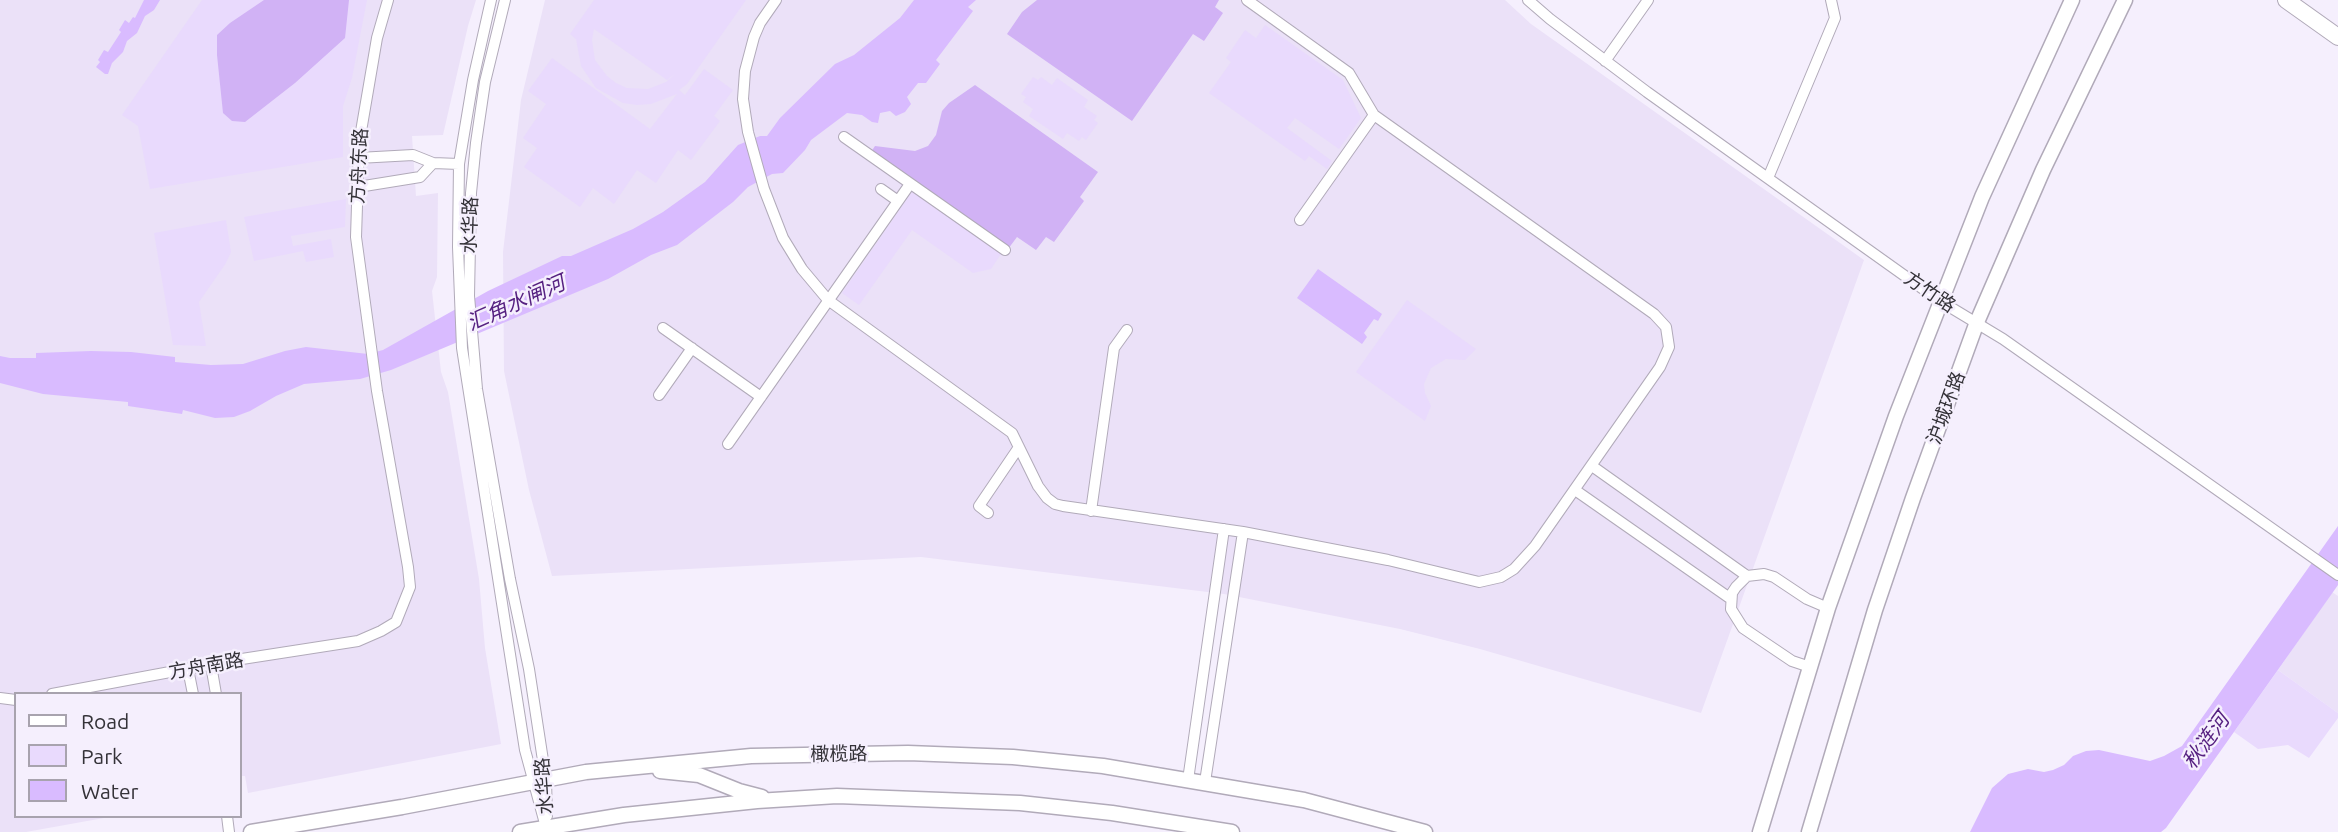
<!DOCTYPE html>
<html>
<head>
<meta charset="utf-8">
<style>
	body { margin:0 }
	#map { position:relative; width:2338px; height:832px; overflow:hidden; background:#f5effd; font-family:Ubuntu,sans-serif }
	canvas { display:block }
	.legend { position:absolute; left:14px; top:692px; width:228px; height:126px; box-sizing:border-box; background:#f5effd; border:2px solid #a8a3ae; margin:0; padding:9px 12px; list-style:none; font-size:21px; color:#343238 }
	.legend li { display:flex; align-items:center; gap:14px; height:35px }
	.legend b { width:35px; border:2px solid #a8a3ae }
</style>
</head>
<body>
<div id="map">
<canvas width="2338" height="832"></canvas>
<ul class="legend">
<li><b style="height:9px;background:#fff"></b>Road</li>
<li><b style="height:19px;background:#e9dafd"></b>Park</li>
<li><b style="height:19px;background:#d9bbff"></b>Water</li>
</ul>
</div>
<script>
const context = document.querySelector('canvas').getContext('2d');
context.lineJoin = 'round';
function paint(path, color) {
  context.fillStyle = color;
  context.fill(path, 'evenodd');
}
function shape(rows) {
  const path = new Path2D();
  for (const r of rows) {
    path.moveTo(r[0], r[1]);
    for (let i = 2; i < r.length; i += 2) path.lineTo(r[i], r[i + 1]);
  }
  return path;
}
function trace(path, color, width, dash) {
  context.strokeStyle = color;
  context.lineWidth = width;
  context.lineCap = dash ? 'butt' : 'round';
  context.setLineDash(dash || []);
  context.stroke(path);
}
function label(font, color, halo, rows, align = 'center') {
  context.font = font + ' Ubuntu,"Noto Sans SC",sans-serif';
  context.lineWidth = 5;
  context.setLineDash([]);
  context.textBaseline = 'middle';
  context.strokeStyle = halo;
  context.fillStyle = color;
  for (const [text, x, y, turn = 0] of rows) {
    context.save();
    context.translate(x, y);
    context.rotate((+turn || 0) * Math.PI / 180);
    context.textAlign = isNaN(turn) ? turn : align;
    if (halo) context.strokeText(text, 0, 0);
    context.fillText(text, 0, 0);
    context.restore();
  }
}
paint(shape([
	[0,0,476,0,468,26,443,135,412,136,416,196,438,193,437,277,432,291,441,372,448,392,479,579,485,648,501,744,248,793,245,776,240,776,240,694,16,694,16,816,115,816,26,832,0,832],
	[545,0,1505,0,1531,24,1864,260,1701,713,1480,649,1400,629,1224,594,921,557,552,576,529,490,504,371,503,252,521,100],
	[2332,592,2338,596,2338,713,2278,670]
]), '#ebe1f8');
paint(shape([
	[202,0,367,0,352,78,343,106,343,157,150,189,138,126,122,115],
	[594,0,746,0,687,84,679,90,685,95,704,69,733,90,714,116,720,121,691,160,678,150,656,183,637,170,614,204,593,188,580,207,524,167,537,148,523,138,546,104,528,91,552,58,650,129,677,94,651,104,637,105,623,103,596,88,581,66,576,39,570,34],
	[594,29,667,80,676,73,666,82,648,89,627,88,616,83,607,76,595,60,592,40],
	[1265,25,1343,80,1361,118,1339,149,1295,118,1287,128,1332,161,1327,169,1309,156,1305,161,1209,93,1231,62,1226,58,1245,30,1256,38],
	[1033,77,1038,80,1041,77,1052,85,1057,78,1088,100,1084,107,1097,116,1094,120,1098,123,1086,140,1082,137,1079,141,1067,133,1063,139,1029,116,1033,109,1023,102,1026,97,1021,94],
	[912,192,1001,254,991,269,973,273,912,230,859,305,842,293],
	[346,199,345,227,291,236,293,246,331,239,334,257,306,262,303,251,254,261,244,217],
	[226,220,231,252,226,263,199,302,206,346,173,345,154,233],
	[1407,300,1476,349,1465,360,1446,359,1431,368,1424,384,1425,393,1431,406,1425,421,1356,372],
	[2278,670,2338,713,2338,718,2309,758,2288,745,2258,749,2234,732]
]), '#e9dafd');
paint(shape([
	[264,0,349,0,345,38,295,83,245,122,232,121,223,113,217,55,217,35,230,23],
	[1037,0,1219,0,1215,7,1223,13,1204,41,1193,34,1132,121,1007,34,1022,12],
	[975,85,1098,172,1080,197,1084,201,1054,242,1046,237,1036,250,1017,237,1008,249,871,152,875,146,915,151,928,146,936,135,942,111,949,103]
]), '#d1b2f5');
paint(shape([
	[144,0,160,0,154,10,145,16,137,33,127,41,123,52,112,63,108,74,105,74,96,67,100,62,98,60,104,50,108,52,121,32,119,30,125,20,129,23,133,17,135,18],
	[914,0,976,0,968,7,973,11,936,60,940,64,926,83,918,83,907,97,911,104,905,112,896,116,890,111,880,113,878,123,872,122,862,115,847,113,811,140,805,150,783,173,772,174,748,187,733,202,677,245,651,255,608,279,391,370,360,379,304,384,276,396,250,411,234,417,215,418,183,410,182,414,128,406,128,402,43,394,0,383,0,356,10,358,36,358,36,353,91,351,131,352,175,357,175,362,211,365,243,364,285,351,306,347,368,354,383,350,488,291,562,256,571,256,633,229,663,212,705,182,738,145,760,136,767,136,780,118,835,64,854,55,900,18],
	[1318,269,1382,314,1378,321,1374,319,1364,333,1367,337,1362,344,1297,298],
	[2338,526,2338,585,2166,828,2161,832,1970,832,1992,788,2008,774,2028,769,2044,772,2053,770,2064,765,2073,756,2086,751,2099,750,2150,761,2164,756,2182,746]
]), '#d9bbff');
const minor = shape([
	[491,0,473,80,459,164,458,247,462,348,525,750,547,831],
	[505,0,485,82,476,143,471,193,469,296,477,389,510,579,529,669,546,780,547,816],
	[776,0,760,23,754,37,745,71,743,99,748,132,764,189,783,238,802,269,828,300,1012,433,1038,486,1047,498,1055,504,1063,506,1243,532,1388,560,1479,582,1501,577,1514,569,1535,546,1660,367,1669,347,1666,327,1654,314,1374,115,1349,73,1247,0],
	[1528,0,1550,19,1647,92,1940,301,2003,339,2338,575],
	[1605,61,1648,0],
	[844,137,1005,250],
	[358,158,413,155,433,163,459,164],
	[1768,178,1835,18,1831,0],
	[358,187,420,177,433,163],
	[881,189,898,201],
	[1300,220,1374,115],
	[663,328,761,397],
	[659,395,692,348],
	[728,444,910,184],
	[1592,466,1747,576],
	[1575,490,1731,599],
	[1091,511,1114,348,1127,330],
	[988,513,979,506,1019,447],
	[211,665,216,694],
	[1810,667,1792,661,1743,628,1731,609,1732,593,1736,587,1747,576,1764,574,1774,577,1807,599,1828,608],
	[188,669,193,694],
	[52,694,229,661,358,641,381,631,396,622,410,587,408,567,377,391,356,237,359,143,377,38,388,0],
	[0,698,16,700],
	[1188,780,1224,529],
	[1205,782,1243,532],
	[227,816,229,832]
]);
const secondary = shape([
	[660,771,699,775,739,791,762,797],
	[251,832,402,807,586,772,751,756,908,753,1013,757,1103,766,1304,800,1425,832],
	[520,832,624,815,757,801,837,796,1020,803,1112,813,1232,832],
	[1760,832,1828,608,1896,416,1982,197,2072,0],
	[1809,832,1875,610,1913,498,1977,322,2043,170,2125,0]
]);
const primary = shape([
	[2286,0,2338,37]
]);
trace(minor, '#b1aab9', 12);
trace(secondary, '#b1aab9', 17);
trace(primary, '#b1aab9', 18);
trace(minor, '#fff', 10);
trace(secondary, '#fff', 14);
trace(primary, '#fff', 16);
label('19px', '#343238', '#f5effd', [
	["方舟东路",359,166,-87],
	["水华路",470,225,-88],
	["方竹路",1930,292,34],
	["沪城环路",1946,408,-70],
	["方舟南路",206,666,-10],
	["橄榄路",839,754,-1],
	["水华路",544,786,-94]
]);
label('italic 21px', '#562181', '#f5effd', [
	["汇角水闸河",516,303,-24],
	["秋涟河",2206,741,-54]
]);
</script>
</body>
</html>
